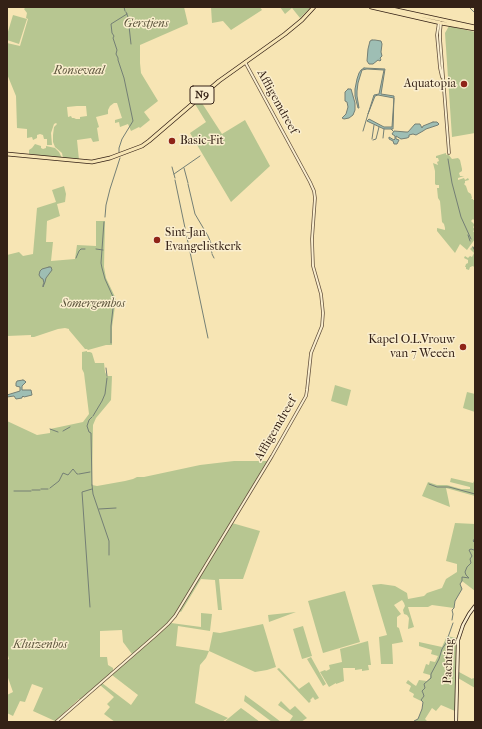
<!DOCTYPE html>
<html>
<head>
<meta charset="utf-8">
<style>
	body { margin:0 }
	#map { position:relative; width:482px; height:729px; overflow:hidden; background:#f7e5b4; font-family:"IM FELL French Canon",serif }
	canvas { display:block }
	.frame { position:absolute; inset:0; border:8px solid #342116; pointer-events:none }
</style>
</head>
<body>
<div id="map">
<canvas width="482" height="729"></canvas>
<div class="frame"></div>
</div>
<script>
const context = document.querySelector('canvas').getContext('2d');
context.lineJoin = 'round';
function paint(path, color) {
  context.fillStyle = color;
  context.fill(path, 'evenodd');
}
function shape(rows) {
  const path = new Path2D();
  for (const r of rows) {
    path.moveTo(r[0], r[1]);
    for (let i = 2; i < r.length; i += 2) path.lineTo(r[i], r[i + 1]);
  }
  return path;
}
function trace(path, color, width, dash) {
  context.strokeStyle = color;
  context.lineWidth = width;
  context.lineCap = dash ? 'butt' : 'round';
  context.setLineDash(dash || []);
  context.stroke(path);
}
function label(font, color, halo, rows, align = 'center') {
  context.font = font + ' "IM FELL French Canon",serif';
  context.lineWidth = 3;
  context.setLineDash([]);
  context.textBaseline = 'middle';
  context.strokeStyle = halo;
  context.fillStyle = color;
  for (const [text, x, y, turn = 0] of rows) {
    context.save();
    context.translate(x, y);
    context.rotate((+turn || 0) * Math.PI / 180);
    context.textAlign = isNaN(turn) ? turn : align;
    if (halo) context.strokeText(text, 0, 0);
    context.fillText(text, 0, 0);
    context.restore();
  }
}
paint(shape([
	[26,7,184,7,188,24,140,45,140,63,141,73,158,101,144,112,150,120,140,128,139,127,131,131,128,124,120,127,119,122,115,123,115,120,122,118,117,103,114,103,110,106,108,110,108,114,96,117,99,127,97,128,99,141,93,142,91,138,77,140,79,160,63,158,62,153,55,147,53,142,53,135,54,127,57,124,56,123,54,124,51,133,52,145,47,145,47,139,44,139,43,135,40,134,37,135,37,138,33,140,32,137,27,138,27,129,17,128,16,96,7,74,7,43,20,46,28,19,26,18,27,13,24,9],
	[77,106,86,106,87,116,80,117,80,119,76,119,74,118,72,118,71,116,68,117,67,107],
	[211,7,260,7,262,10,231,30,223,21,212,23],
	[280,7,311,7,300,18,292,8,285,14],
	[13,15,27,19,19,44,7,40,7,35],
	[449,26,475,32,475,133,452,137,445,33],
	[200,100,222,134,245,120,270,166,231,202,190,133,206,122,195,104],
	[35,144,41,146,41,148,43,149,46,148,46,146,55,148,59,152,62,158,29,154,29,150,32,148],
	[446,153,446,155,448,154,452,159,458,158,460,160,462,169,462,171,459,173,460,176,464,176,458,178,458,180,464,178,465,180,468,178,469,180,465,181,465,183,464,184,466,186,468,192,471,194,472,198,471,199,473,199,473,200,475,200,474,202,475,203,475,221,473,219,471,221,475,225,473,227,475,230,473,231,475,233,475,239,467,250,460,244,455,253,437,231,437,228,445,230,445,228,444,224,442,222,440,201,438,198,437,188,439,188,439,185,436,185,435,184,435,171,433,163,438,165,437,162,439,161,438,158,436,158,436,156],
	[64,186,66,194,65,202,57,204,60,216,47,221,46,242,53,242,51,261,75,259,77,245,96,246,96,221,105,221,104,267,106,278,116,299,112,327,112,345,106,345,88,350,87,349,85,349,69,330,69,329,65,328,58,329,34,337,31,337,31,335,7,336,7,255,19,252,23,256,33,254,37,208,56,202,52,190],
	[473,246,475,249,475,267,472,266,471,267,470,267,469,270,466,269,466,267,465,267,466,264,468,263,468,260,464,258,465,256,468,258,470,256,472,257,474,253,470,249],
	[87,351,87,352,90,352,92,353,95,363,104,363,105,372,107,376,112,376,111,400,96,418,93,425,92,485,97,486,125,481,133,479,137,477,144,477,200,465,234,461,269,461,232,523,260,531,243,579,219,579,222,610,218,610,215,580,201,579,181,612,179,611,196,582,176,614,168,624,138,650,132,654,123,642,122,630,100,631,100,657,107,657,108,665,113,668,113,671,82,699,79,699,55,721,33,711,43,688,32,684,25,702,20,701,13,716,7,713,7,695,13,692,7,675,7,660,9,659,7,652,7,421,37,435,50,433,50,429,83,422,89,414,84,373,82,369,82,352],
	[335,385,351,390,347,406,331,401],
	[467,392,475,394,475,412,463,408],
	[451,478,473,483,475,479,475,496,446,488,450,507,422,496,428,482,437,485,447,485,461,489,470,489,470,487,450,482],
	[455,523,475,524,475,591,462,581,460,584,462,589,455,601,454,608,432,605,428,607,408,607,414,627,408,629,409,618,407,615,404,614,403,610,405,606,404,603,402,600,394,605,401,614,397,617,397,627,399,628,403,642,392,644,393,664,381,664,379,637,387,635,372,585,381,584,395,586,407,593,408,599,424,596,427,593,442,588,446,579,457,572,457,564,446,561],
	[345,591,360,642,323,653,308,601],
	[296,612,269,622,268,615],
	[201,613,212,614,210,631,178,626,176,646,209,651,213,632,220,633,263,624,276,667,267,670,255,672,209,651,206,658,200,665,195,703,228,718,222,722,115,722,104,714,110,707,107,704,114,697,100,685,102,683,131,705,138,695,112,675,158,635,171,623,201,627],
	[303,626,312,656,302,659,293,629],
	[447,636,456,638,455,711,441,705,436,711,432,708,425,719,428,722,413,722,414,721,418,719,422,709,423,702,413,697,414,694,409,691,411,686,406,683,408,680,413,684,416,686,419,680,427,681,430,678,430,675,423,673,426,664,429,665,430,661,435,662,438,656,431,654,432,650,419,646,419,642,442,647],
	[368,641,371,665,368,665,369,670,362,671,362,669,355,670,355,668,343,668,344,681,336,684,336,683,329,687,320,672,325,670,326,671,330,669,329,665,342,662,340,649],
	[311,657,326,684,323,686,307,659],
	[279,668,299,689,309,682,319,698,315,700,313,697,310,700,311,701,309,703,277,669],
	[459,672,472,679,473,678,475,679,475,688,458,678],
	[245,695,260,706,281,722,272,722,244,701],
	[281,701,290,710,295,706,307,718,301,722,299,721,298,722,289,722,293,716,278,705],
	[241,708,248,713,260,722,224,722]
]), '#b7c691');
const water = shape([
	[372,40,375,40,381,41,382,44,381,52,382,56,380,58,381,60,380,61,378,60,373,64,369,64,367,61,368,49,370,41,372,40],
	[364,68,385,69,381,94,394,96,393,129,384,129,367,121,369,119,384,127,392,127,394,98,378,95,375,96,368,114,374,95,379,94,384,70,367,69,362,70,358,83,357,91,357,96,359,108,358,108,355,96,355,89,357,79,359,73,361,70,364,68],
	[348,89,351,89,355,103,355,110,353,115,349,118,344,119,342,118,346,114,348,107,347,102,345,101,345,92,348,89],
	[433,122,437,122,439,124,438,125,426,129,423,131,416,135,413,134,409,135,409,137,407,138,401,139,396,136,396,139,399,140,397,144,394,144,393,141,389,139,389,137,394,140,395,139,395,136,392,134,394,131,406,132,408,132,415,124,420,124,422,128,423,126,433,122],
	[49,267,51,267,52,270,46,278,45,282,43,287,43,285,44,283,43,279,41,278,39,275,40,271,42,269,49,267],
	[23,380,25,381,26,382,22,386,22,390,31,390,32,395,24,397,23,396,22,397,22,398,16,399,14,396,7,397,7,395,20,391,20,387,16,386,16,383,17,381,23,380]
]);
paint(water, '#9ebeb4');
trace(water, '#747f75', 1);
trace(shape([
	[124,7,125,11],
	[469,7,475,13],
	[126,12,128,17,131,44],
	[391,129,393,131],
	[363,131,368,114],
	[383,138,384,129],
	[372,139,374,125],
	[373,140,376,139,379,127],
	[119,152,119,148,122,139,133,121,124,78,118,60,118,58,116,54,117,50,113,38,114,36,112,33,111,24,127,14],
	[448,159,452,183,461,217,471,239],
	[172,167,175,178],
	[184,168,188,183],
	[174,174,200,156],
	[175,180,208,338],
	[188,184,195,214,208,236,211,243,211,247],
	[105,217,106,205,110,189,120,158],
	[104,222,101,263,102,268,105,279,114,299,111,326,111,343],
	[468,235,470,241],
	[473,247,475,251],
	[96,249,103,250],
	[211,250,212,253],
	[212,254,214,258],
	[76,258,79,251,81,249,85,249],
	[106,368,107,376],
	[93,416,102,401,105,394,107,378],
	[50,429,58,432],
	[63,431,70,427],
	[79,474,90,472],
	[429,484,437,487,449,487,475,494],
	[92,485,93,494,109,541,109,555],
	[92,485,91,433,89,432,87,426,89,420,92,417],
	[50,488,59,481,63,473,68,475,73,469,77,474,78,474],
	[41,489,48,489],
	[32,490,40,490],
	[14,491,31,491],
	[99,509,116,508],
	[475,538,473,541,475,543],
	[90,607,82,492,92,489],
	[452,620,453,614,452,610,454,608,455,601,462,589,460,584,462,581,462,577,469,578,466,575,465,572,467,567,471,563,470,559,472,556,469,550,471,549,474,550,475,549],
	[413,722,414,721,418,719,422,709,423,702,421,700,424,696,423,693,422,691,425,688,424,684,431,678,431,674,439,659,442,649,446,643,453,623]
]), '#747f75', 1);
const tertiary = shape([
	[439,22,437,35,440,68,442,77],
	[441,23,440,32,440,38,449,153],
	[56,722,156,635,168,624,175,616,272,456,306,396,307,390,311,353,322,326,323,313,321,294,313,266,312,239,315,198,314,191,310,182,245,62]
]);
const secondary = shape([
	[456,722,458,640,463,625,469,614,475,606]
]);
const primary = shape([
	[371,7,441,23,475,29],
	[383,7,475,27],
	[7,154,92,162,110,158,142,146,149,141,219,81,285,34,302,20,314,7]
]);
trace(tertiary, '#65523e', 3.5);
trace(secondary, '#342116', 4);
trace(primary, '#342116', 4.5);
trace(tertiary, '#faeece', 2);
trace(secondary, '#faeece', 2.5);
trace(primary, '#f7e5b4', 3);
for (const [x, y, r, color] of [
	[464,84,4,"#8f2418"],
	[172,141,4,"#8f2418"],
	[157,240,4,"#8f2418"],
	[463,347,4,"#8f2418"]
]) {
  const dot = new Path2D();
  dot.arc(x, y, r, 0, 2 * Math.PI);
  context.fillStyle = color;
  context.fill(dot);
  trace(dot, '#faeece', 1.5);
}
for (const [x, y, w] of [
	[202,95,24]
]) {
  const box = new Path2D();
  box.roundRect(x - w / 2, y - 9, w, 18, 3);
  context.fillStyle = '#faeece';
  context.fill(box);
  trace(box, '#342116', 1);
}
label('bold 11px', '#342116', null, [
	["N9",202,95]
]);
label('italic 12px', '#5b533b', '#faeece', [
	["Gerstjens",146,24],
	["Ronsevaal",79,71],
	["Somergembos",93,304],
	["Kluizenbos",40,645]
]);
label('12px', '#342116', '#faeece', [
	["Aquatopia",456,84],
	["Basic-Fit",180,141,"left"],
	["Sint-Jan",165,233,"left"],
	["Evangelistkerk",165,247,"left"],
	["Kapel O.L.Vrouw",455,340],
	["van 7 Weeën",455,354]
], 'right');
label('12px', '#342116', '#faeece', [
	["Affligemdreef",277,102,61],
	["Affligemdreef",276,429,-60],
	["Pachting",449,661,-87]
]);
</script>
</body>
</html>
